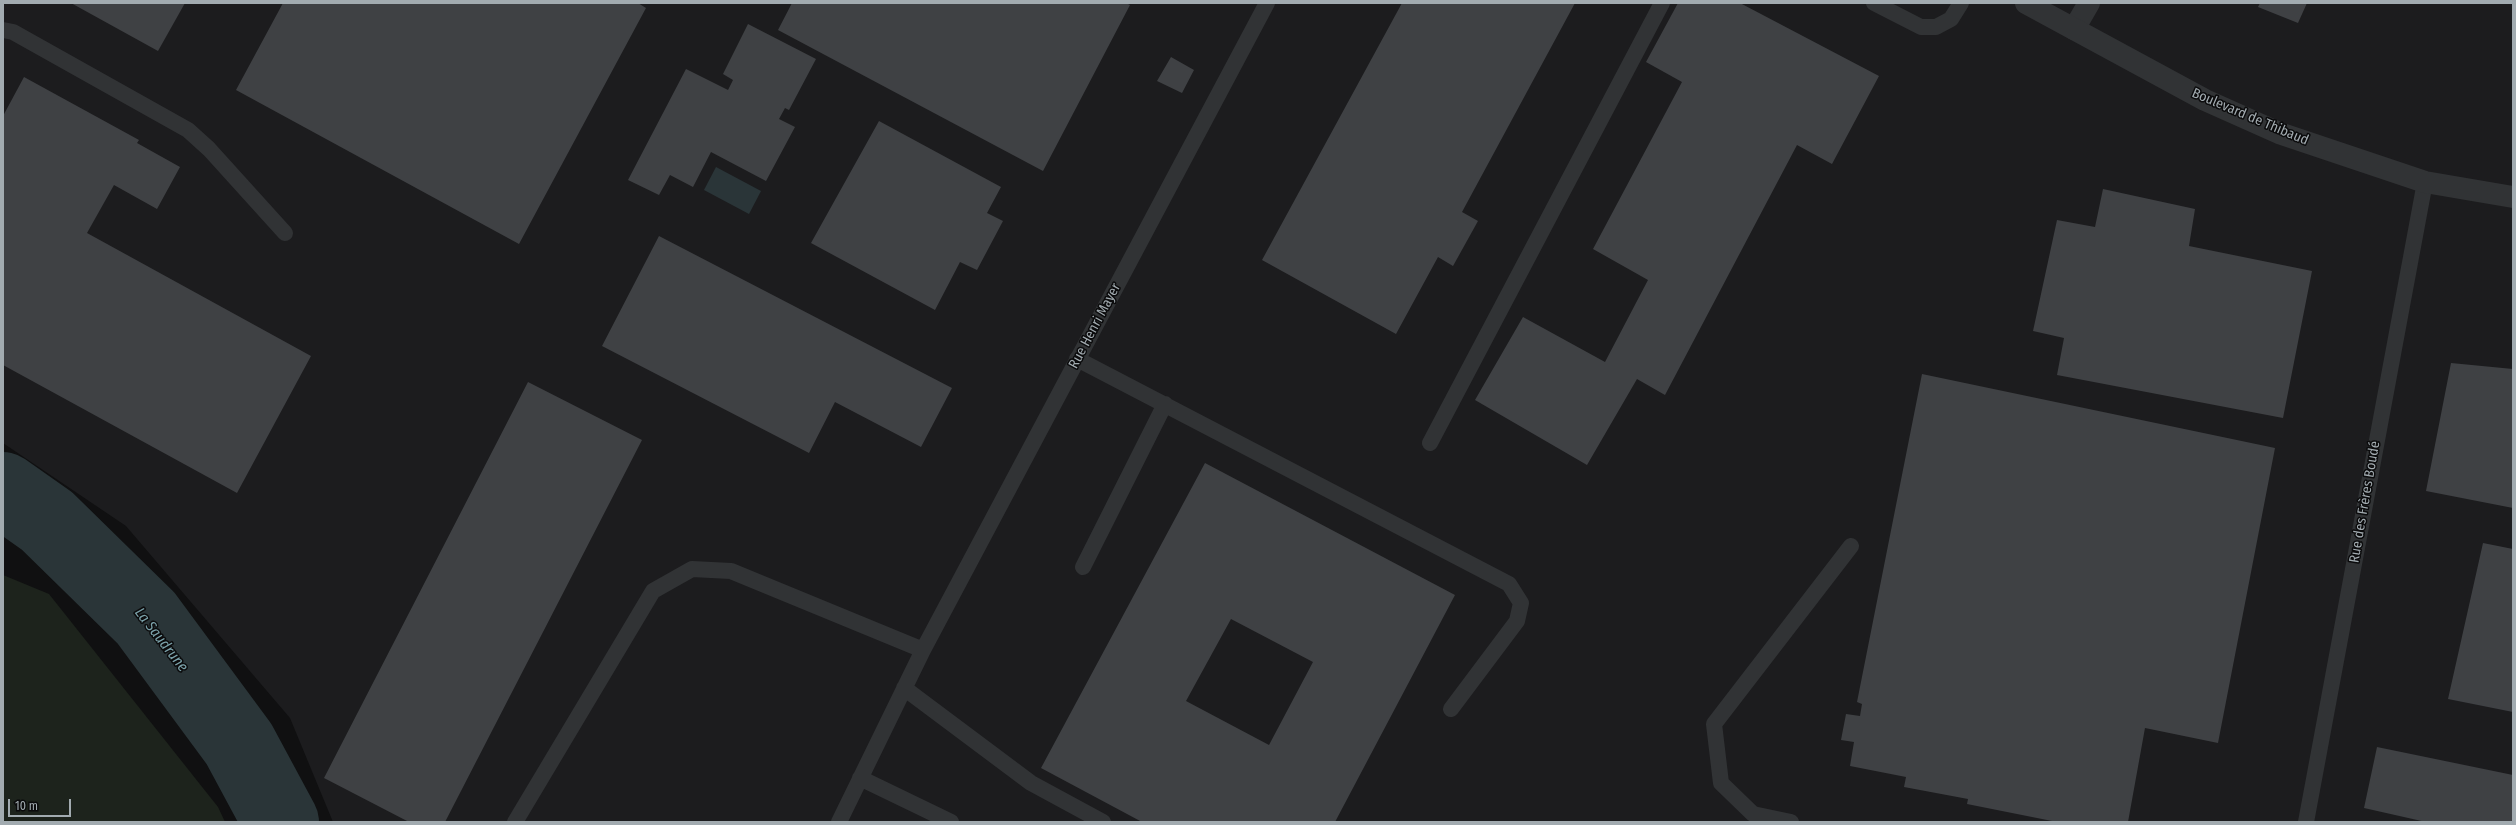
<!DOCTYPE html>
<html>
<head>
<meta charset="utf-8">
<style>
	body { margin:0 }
	#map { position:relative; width:2516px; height:825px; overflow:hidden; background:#101011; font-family:"Fira Sans Condensed",sans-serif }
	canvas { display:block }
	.frame { position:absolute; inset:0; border:4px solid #a2abb0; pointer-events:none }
	.scale { position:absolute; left:8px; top:799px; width:63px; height:18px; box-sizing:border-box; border:2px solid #a2abb0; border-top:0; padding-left:5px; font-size:12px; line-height:14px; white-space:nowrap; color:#a2abb0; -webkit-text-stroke:3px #0b0b0c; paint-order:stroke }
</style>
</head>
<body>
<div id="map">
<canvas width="2516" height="825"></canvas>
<div class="frame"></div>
<div class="scale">10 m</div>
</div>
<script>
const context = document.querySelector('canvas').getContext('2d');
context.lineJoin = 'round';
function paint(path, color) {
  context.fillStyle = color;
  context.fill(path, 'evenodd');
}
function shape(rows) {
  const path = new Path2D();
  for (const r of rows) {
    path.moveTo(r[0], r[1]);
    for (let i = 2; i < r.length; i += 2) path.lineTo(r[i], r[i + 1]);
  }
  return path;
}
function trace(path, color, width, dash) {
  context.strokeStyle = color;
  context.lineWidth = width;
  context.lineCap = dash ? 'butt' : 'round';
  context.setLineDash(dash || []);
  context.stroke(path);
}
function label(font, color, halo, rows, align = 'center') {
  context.font = font + ' "Fira Sans Condensed",sans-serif';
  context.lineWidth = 3;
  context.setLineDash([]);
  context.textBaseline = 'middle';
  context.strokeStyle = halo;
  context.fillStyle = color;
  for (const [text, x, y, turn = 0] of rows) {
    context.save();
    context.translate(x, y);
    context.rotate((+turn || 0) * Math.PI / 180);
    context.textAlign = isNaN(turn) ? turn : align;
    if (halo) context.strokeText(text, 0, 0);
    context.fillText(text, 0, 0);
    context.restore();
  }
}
paint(shape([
	[3,3,2513,3,2513,822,333,822,290,718,126,526,3,443]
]), '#1c1c1e');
paint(shape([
	[3,575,49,594,218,807,225,822,3,822]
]), '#1d231c');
paint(shape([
	[716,167,761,191,749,214,704,190]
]), '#2a3538');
trace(shape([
	[3,490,47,521,146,618,239,744,281,822]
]), '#2a3538', 76);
paint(shape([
	[71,3,185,3,158,51],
	[283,3,638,3,646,8,519,244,236,90],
	[792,3,1126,3,1130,5,1043,171,778,30],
	[1402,3,1575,3,1462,212,1478,221,1453,266,1438,257,1396,334,1262,260],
	[1678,3,1740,3,1879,76,1832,164,1797,145,1665,395,1637,379,1587,465,1475,400,1523,317,1605,362,1648,280,1593,249,1682,82,1646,62],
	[2260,3,2307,3,2298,23,2258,7],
	[748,24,816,59,789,110,785,108,779,119,795,127,766,181,711,152,693,187,670,175,659,195,628,180,686,69,728,90,733,80,723,74],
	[1171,57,1194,70,1182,93,1157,81],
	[24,77,139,140,137,143,180,167,157,209,114,185,87,233,311,356,237,493,3,365,3,116],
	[879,121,1001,187,987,213,1003,221,977,270,960,262,935,310,811,243],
	[2103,189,2195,209,2189,246,2312,271,2283,418,2057,375,2064,338,2033,331,2057,220,2095,227],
	[659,236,952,388,921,447,835,402,809,453,602,346],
	[2451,363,2513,369,2513,508,2426,491],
	[1922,374,2275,448,2218,743,2145,728,2128,822,2057,822,1967,804,1968,799,1904,787,1906,777,1850,766,1854,742,1841,740,1846,714,1860,716,1862,704,1857,702],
	[528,382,642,440,445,822,409,822,324,778],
	[1205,463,1455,595,1335,822,1142,822,1041,768],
	[1231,619,1313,662,1269,745,1186,701],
	[2483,543,2513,549,2513,712,2448,699],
	[2377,747,2513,775,2513,822,2426,822,2364,808]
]), '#3f4144');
trace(shape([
	[1874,3,1921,27,1936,27,1951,19,1961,3],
	[3,30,13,32,188,130,209,149,285,233],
	[1077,359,1509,584,1521,603,1517,621,1451,709],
	[1430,443,1662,3],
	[1083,567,1165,404],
	[904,688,1031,783,1103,822],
	[860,778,951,822],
	[515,822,653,591,692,569,731,571,923,650],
	[839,822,923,650,1267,3],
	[1791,822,1753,814,1721,783,1714,724,1851,546],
	[2306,822,2425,182]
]), '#313335', 16);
trace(shape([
	[2074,29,2089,3]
]), '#313335', 22);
trace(shape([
	[2026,3,2205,100,2279,133,2425,182,2513,197]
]), '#313335', 22);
label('14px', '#a2abb0', '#0b0b0c', [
	["Boulevard de Thibaud",2250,117,23],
	["Rue Henri Mayer",1095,326,-62],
	["Rue des Frères Boudé",2365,502,-80]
]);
label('italic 15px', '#7ba1a9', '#0b0b0c', [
	["La Saudrune",161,640,52]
]);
</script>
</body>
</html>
